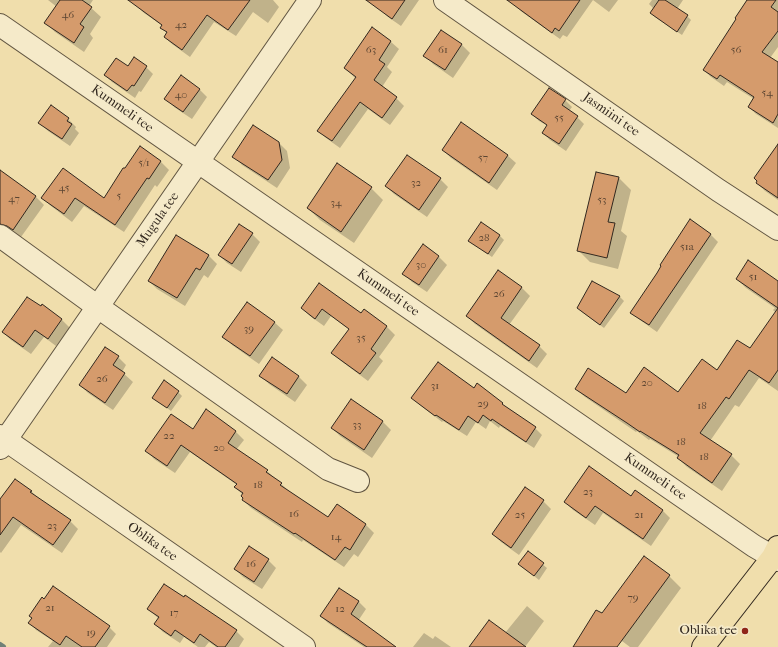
<!DOCTYPE html>
<html>
<head>
<meta charset="utf-8">
<style>
	body { margin:0 }
	canvas { display:block; background:#f0deac }
</style>
</head>
<body>
<canvas width="778" height="647"></canvas>
<script>
const context = document.querySelector('canvas').getContext('2d');
context.lineJoin = 'round';
function paint(path, color) {
  context.fillStyle = color;
  context.fill(path, 'evenodd');
}
function shape(rows) {
  const path = new Path2D();
  for (const r of rows) {
    path.moveTo(r[0], r[1]);
    for (let i = 2; i < r.length; i += 2) path.lineTo(r[i], r[i + 1]);
  }
  return path;
}
function trace(path, color, width, dash) {
  context.strokeStyle = color;
  context.lineWidth = width;
  context.lineCap = dash ? 'butt' : 'round';
  context.setLineDash(dash || []);
  context.stroke(path);
}
function label(font, color, halo, rows, align = 'center') {
  context.font = font + ' "IM FELL French Canon",serif';
  context.lineWidth = 3.5;
  context.setLineDash([]);
  context.textBaseline = 'middle';
  context.strokeStyle = halo;
  context.fillStyle = color;
  for (const [text, x, y, turn = 0] of rows) {
    context.save();
    context.translate(x, y);
    context.rotate((+turn || 0) * Math.PI / 180);
    context.textAlign = isNaN(turn) ? turn : align;
    if (halo) context.strokeText(text, 0, 0);
    context.fillText(text, 0, 0);
    context.restore();
  }
}
paint(shape([
	[48,0,93,0,89,6,101,17,90,34,93,38,84,52,55,32,46,23,57,7],
	[141,0,273,0,279,7,268,23,253,12,236,36,214,22,190,57,172,44,165,37,167,33,162,28,163,26,144,13,137,6],
	[386,0,419,0,401,26,388,17,380,9],
	[518,0,618,0,609,12,593,0,567,37,563,35,560,39,522,12,515,5],
	[652,0,683,0,677,9,687,16,691,20,682,35,655,17,651,13,654,9,649,4],
	[749,0,778,0,778,47,770,58,778,63,778,128,756,114,749,107,754,99,727,82,724,86,711,77,704,70],
	[372,29,391,42,399,49,387,67,392,72,382,87,396,98,404,106,390,125,368,109,340,148,326,138,319,131,356,79,345,68],
	[442,31,462,45,470,53,453,78,433,64,425,55],
	[128,67,146,67,153,74,141,92,139,91,135,98,112,82,105,75],
	[199,89,207,97,192,119,174,107,166,98],
	[565,100,572,107,569,111,577,117,584,124,566,151,550,140,543,133,548,126,539,121,532,114],
	[68,119,76,127,75,129,79,133,70,146,48,131,40,123],
	[279,143,287,151,290,168,277,188,242,165,234,156],
	[140,148,161,162,169,170,157,187,155,185,124,232,84,206,72,222,51,206,43,198,63,170,104,199],
	[443,150,507,155,516,163,497,190,451,158],
	[778,160,778,200,765,191,757,183],
	[0,172,36,197,44,205,21,237,0,222],
	[597,173,619,178,631,190,621,231,627,236,618,269,590,262,578,250],
	[440,179,448,187,427,217,394,194,386,186],
	[371,188,383,200,354,243,320,220,308,208],
	[481,223,500,236,504,240,492,257,473,244,470,241],
	[252,234,260,242,241,272,227,263,219,255],
	[710,234,718,242,657,332,640,320,632,313],
	[176,236,209,256,217,264,208,278,204,275,185,306,157,289,149,281],
	[439,257,447,265,427,292,412,282,403,273],
	[498,271,522,288,530,296,509,325,539,346,547,354,537,368,475,324,467,316],
	[737,279,778,282,778,391,759,378,739,407,735,405,710,441,731,455,740,464,722,491,687,467,678,458,679,457,650,439,649,440,637,431,636,432,585,397,576,389,626,394,678,393,717,371,750,350,776,313,773,310,775,308,746,288],
	[592,282,620,297,624,301,604,328,582,312,578,308],
	[319,285,361,315,364,310,387,327,395,335,379,357,383,361,368,381,341,361,333,353,350,330,331,316,324,326,310,316,302,308],
	[42,306,62,320,70,328,56,346,44,337,31,354,11,340,3,332,41,308],
	[274,322,283,330,259,364,232,345,224,336],
	[118,357,126,365,122,372,133,382,113,410,88,393,80,385],
	[272,359,299,377,307,385,295,402,269,384,261,376],
	[477,385,502,404,507,409,535,428,542,435,534,448,500,426,499,428,490,421,486,429,476,422,467,436,443,421,442,422,420,405,413,398,474,389],
	[178,392,182,396,171,411,153,398],
	[351,401,383,422,391,430,372,458,340,436,332,428],
	[206,411,236,432,244,440,236,450,267,471,289,491,328,518,337,506,366,525,374,533,358,557,354,554,344,567,303,540,302,542,251,508,243,500,243,495,235,487,237,485,190,452,175,473,154,459,147,451,193,431],
	[525,488,543,501,551,509,519,555,501,542,493,534],
	[31,491,39,499,70,521,78,529,62,553,21,525,1,553,0,552,0,501],
	[632,497,662,510,670,518,651,546,603,513,595,525,573,510,565,502],
	[529,553,547,568,539,580,519,564],
	[644,558,669,576,681,588,638,647,630,647,610,632],
	[268,560,276,568,262,589,243,577,235,569],
	[339,589,359,602,366,609,358,621,389,647,364,647,328,623,321,616],
	[527,606,544,621,525,647,472,647,505,633],
	[148,609,236,631,244,639,239,647,216,647,209,642,205,647,198,647,184,637,180,643,163,632,155,624,159,619],
	[30,623,109,627,116,634,107,647,48,647,53,641,36,630],
	[424,633,433,639,435,636,451,647,413,647]
]), '#0003');
trace(shape([
	[0,645,3,647]
]), '#718077', 6);
const building = shape([
	[60,0,82,0,92,7,80,24,84,27,74,43,44,23,60,0],
	[128,0,250,0,228,30,207,15,182,50,164,37,167,32,160,28,162,25,128,0],
	[366,0,405,0,392,19,366,0],
	[507,0,580,0,559,31,555,28,552,33,507,0],
	[659,0,665,0,688,15,677,32,650,13,659,0],
	[747,0,776,0,771,7,778,12,778,31,762,52,778,62,778,114,773,123,748,107,754,97,720,75,717,79,703,70,736,19,735,18,747,0],
	[372,27,391,41,379,60,385,64,374,80,397,97,382,118,360,102,332,141,317,131,356,77,344,68,372,27],
	[441,30,462,44,445,70,423,56,441,30],
	[134,57,147,66,134,86,132,85,127,91,104,75,116,58,128,66,134,57],
	[181,75,200,89,183,112,164,99,181,75],
	[549,88,566,99,562,105,578,116,559,144,542,133,547,125,531,114,549,88],
	[51,105,69,118,67,121,72,124,62,139,38,123,51,105],
	[461,122,508,155,489,183,442,150,461,122],
	[253,125,279,142,282,160,268,180,232,157,253,125],
	[778,144,778,198,756,183,757,181,754,178,778,144],
	[140,146,161,161,149,179,147,178,115,225,75,198,64,214,41,198,63,168,104,198,123,168,125,168,140,146],
	[407,155,441,178,419,210,385,186,407,155],
	[337,163,372,187,341,232,307,208,337,163],
	[0,170,36,196,13,230,7,226,0,224,0,170],
	[596,172,619,177,608,222,615,223,607,258,577,251,596,172],
	[690,219,711,234,649,325,630,313,657,273,661,266,660,265,690,219],
	[481,222,500,235,488,254,468,241,481,222],
	[239,224,253,233,232,264,218,255,239,224],
	[176,235,209,255,200,270,196,268,177,298,148,281,176,235],
	[423,244,439,256,419,285,402,274,423,244],
	[748,260,778,281,778,308,736,279,748,260],
	[498,270,522,287,501,318,540,345,529,361,466,316,498,270],
	[592,281,620,296,600,325,577,308,592,281],
	[319,283,361,313,364,309,387,326,371,349,376,353,360,374,331,353,349,329,322,309,315,319,301,308,319,283],
	[27,297,41,306,42,304,62,319,48,339,35,330,23,347,2,332,27,297],
	[247,302,275,322,250,356,222,337,247,302],
	[778,308,778,370,769,383,749,370,729,399,726,397,700,433,732,454,712,483,677,458,679,455,640,431,640,432,627,423,575,389,588,368,626,393,644,367,678,392,702,359,717,370,737,340,750,348,778,308],
	[105,347,119,356,113,365,125,373,105,403,79,385,105,347],
	[272,357,299,376,287,394,259,376,272,357],
	[438,362,474,388,477,383,503,403,502,404,536,427,526,442,492,419,491,421,483,415,478,423,468,416,459,430,436,415,435,416,411,398,438,362],
	[164,380,179,391,167,408,152,398,164,380],
	[351,399,383,421,364,450,331,428,351,399],
	[206,409,236,431,228,443,268,470,266,472,282,483,280,485,328,517,337,504,366,524,350,550,345,547,335,560,295,533,294,534,242,500,243,498,241,496,243,493,234,487,237,484,181,445,167,466,145,451,171,414,193,429,206,409],
	[589,466,631,496,635,490,663,510,643,539,595,506,586,518,564,502,589,466],
	[15,479,32,491,30,492,71,520,53,545,13,517,0,535,0,499,15,479],
	[525,487,544,500,511,548,492,534,525,487],
	[249,546,269,559,254,582,234,569,249,546],
	[528,551,544,563,534,576,518,564,528,551],
	[644,556,670,575,617,647,573,647,596,610,602,613,644,556],
	[164,584,184,597,185,595,237,630,225,647,218,647,200,634,194,643,175,630,171,636,154,624,159,617,147,609,164,584],
	[53,586,110,626,95,647,82,647,66,636,60,645,28,623,32,618,29,616,42,597,44,599,53,586],
	[339,588,359,601,351,614,396,647,367,647,320,616,339,588],
	[489,620,526,647,469,647,489,620]
]);
paint(building, '#d59b6c');
trace(building, '#32281f', 1);
const minor = shape([
	[445,0,718,190,778,229],
	[0,25,754,546,778,560],
	[0,236,98,307,328,469,358,481],
	[0,436,304,647],
	[0,448,310,0]
]);
const major = shape([
	[703,647,773,557,778,547]
]);
trace(minor, '#625642', 24);
trace(major, '#32281f', 24);
trace(minor, '#f5eac9', 22);
trace(major, '#f0deac', 22);
for (const [x, y, r, color] of [
	[745,631,4,"#8f2418"]
]) {
  const dot = new Path2D();
  dot.arc(x, y, r, 0, 2 * Math.PI);
  context.fillStyle = color;
  context.fill(dot);
  trace(dot, '#f5eac9', 1.5);
}
label('11px', '#5b4532', null, [
	["46",68,15],
	["42",181,25],
	["63",371,50],
	["61",443,50],
	["56",736,50],
	["54",767,93],
	["40",181,95],
	["55",559,118],
	["57",483,158],
	["5/1",144,163],
	["32",416,183],
	["45",64,188],
	["5",119,196],
	["47",14,199],
	["53",602,200],
	["34",336,203],
	["28",484,238],
	["51a",687,247],
	["30",421,265],
	["51",753,277],
	["26",499,294],
	["39",249,329],
	["35",361,338],
	["26",102,379],
	["20",647,383],
	["31",435,386],
	["29",483,404],
	["18",702,406],
	["33",357,425],
	["22",169,436],
	["18",681,442],
	["20",219,448],
	["18",704,457],
	["18",258,485],
	["23",588,492],
	["16",294,514],
	["25",520,515],
	["21",639,515],
	["23",52,526],
	["14",336,537],
	["16",251,564],
	["79",633,598],
	["21",50,608],
	["12",340,609],
	["17",174,613],
	["19",91,633]
]);
label('13px', '#32281f', '#f5eac9', [
	["Kummeli tee",122,109,35],
	["Jasmiini tee",611,115,35],
	["Mugula tee",158,220,-55],
	["Kummeli tee",388,293,35],
	["Kummeli tee",655,477,35],
	["Oblika tee",152,542,35]
]);
label('13px', '#32281f', '#f5eac9', [
	["Oblika tee",737,631]
], 'right');
</script>
</body>
</html>
